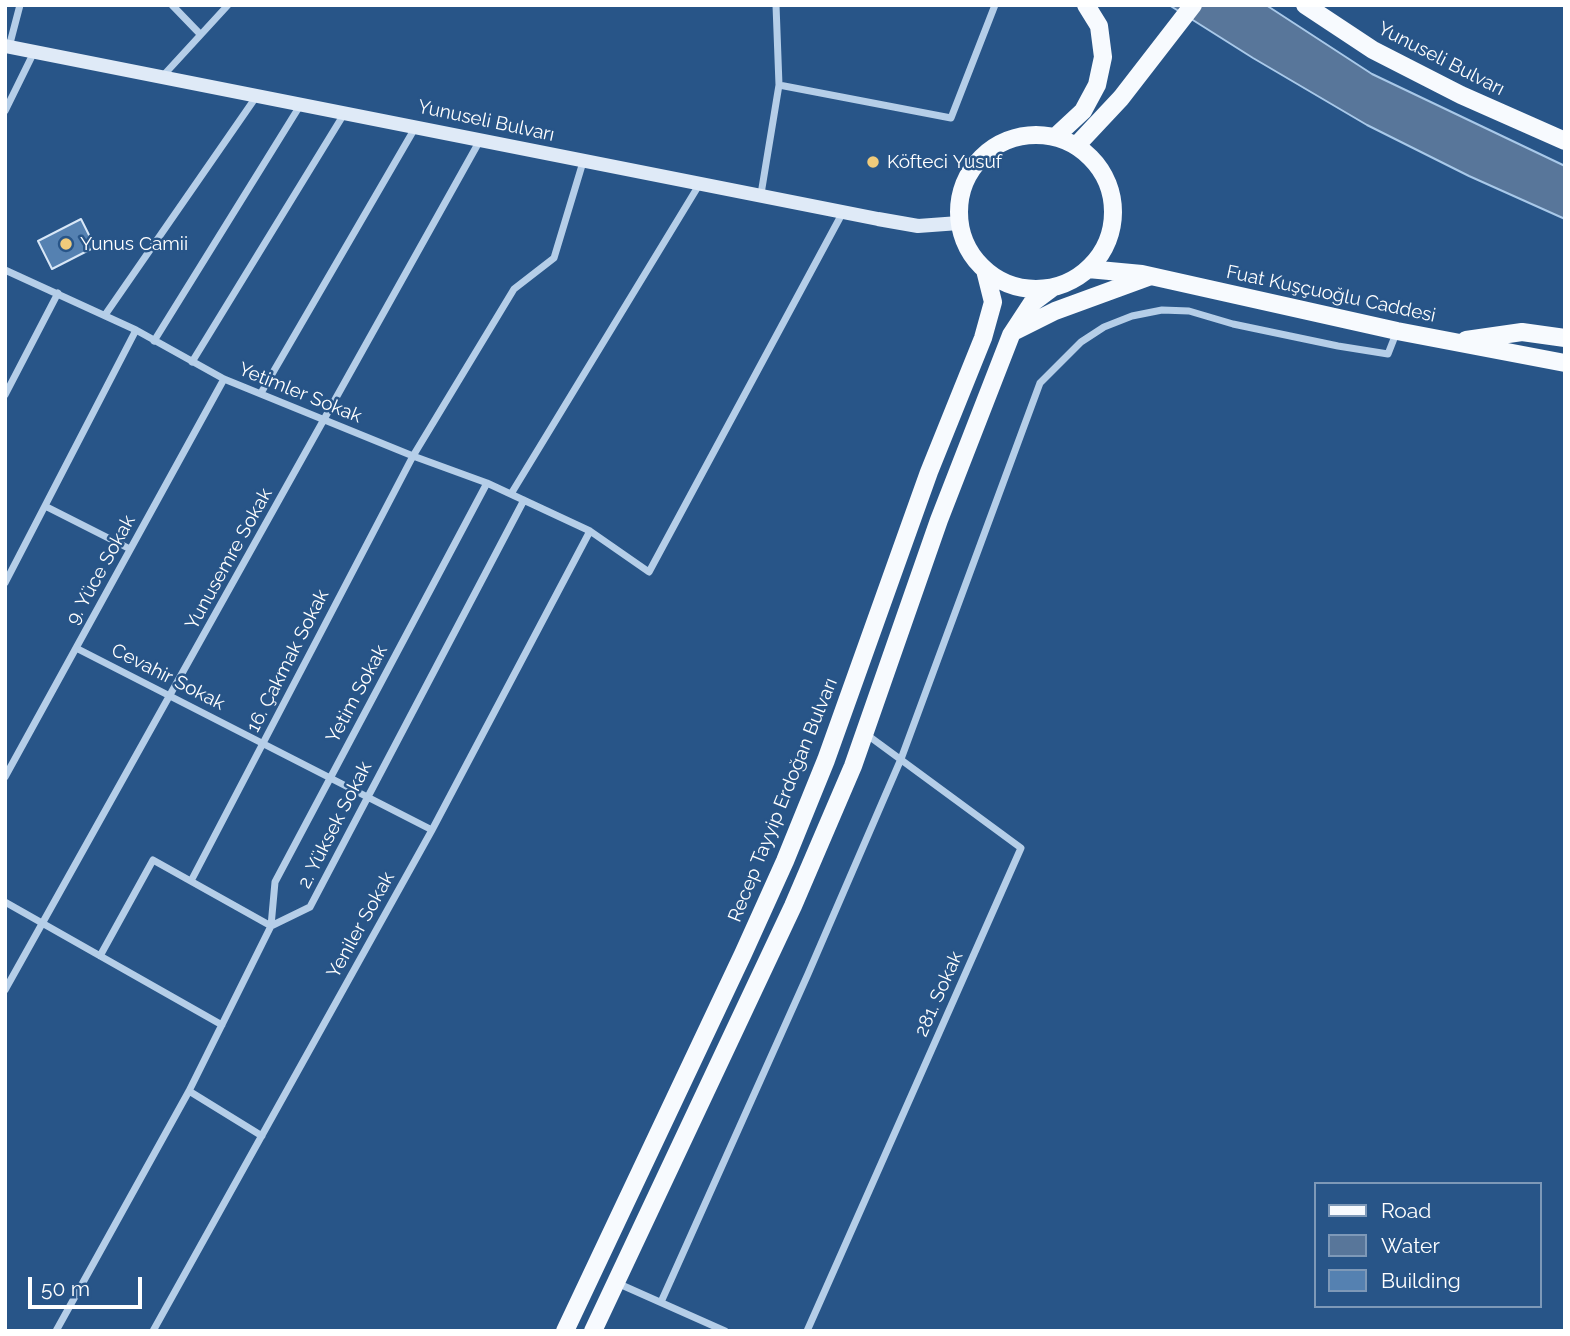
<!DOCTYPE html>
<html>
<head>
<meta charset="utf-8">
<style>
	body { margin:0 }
	#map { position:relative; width:1570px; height:1336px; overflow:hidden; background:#285588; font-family:Raleway,sans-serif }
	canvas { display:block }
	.frame { position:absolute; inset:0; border:7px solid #fff; pointer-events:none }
	.legend { position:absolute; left:1314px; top:1182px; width:228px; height:126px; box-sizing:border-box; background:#285588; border:2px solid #7e99b8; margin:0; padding:9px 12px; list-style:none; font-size:21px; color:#fff }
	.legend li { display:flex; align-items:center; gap:14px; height:35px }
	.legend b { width:35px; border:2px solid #7e99b8 }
	.scale { position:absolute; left:28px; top:1277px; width:114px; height:32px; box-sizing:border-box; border:4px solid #fff; border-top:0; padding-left:9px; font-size:21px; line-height:24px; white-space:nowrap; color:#fff; -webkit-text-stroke:5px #285588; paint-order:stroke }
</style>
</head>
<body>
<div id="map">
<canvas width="1570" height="1336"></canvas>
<div class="frame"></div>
<ul class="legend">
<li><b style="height:9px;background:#f7fafe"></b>Road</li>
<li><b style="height:19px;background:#58769a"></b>Water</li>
<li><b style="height:19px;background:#5581b1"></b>Building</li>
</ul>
<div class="scale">50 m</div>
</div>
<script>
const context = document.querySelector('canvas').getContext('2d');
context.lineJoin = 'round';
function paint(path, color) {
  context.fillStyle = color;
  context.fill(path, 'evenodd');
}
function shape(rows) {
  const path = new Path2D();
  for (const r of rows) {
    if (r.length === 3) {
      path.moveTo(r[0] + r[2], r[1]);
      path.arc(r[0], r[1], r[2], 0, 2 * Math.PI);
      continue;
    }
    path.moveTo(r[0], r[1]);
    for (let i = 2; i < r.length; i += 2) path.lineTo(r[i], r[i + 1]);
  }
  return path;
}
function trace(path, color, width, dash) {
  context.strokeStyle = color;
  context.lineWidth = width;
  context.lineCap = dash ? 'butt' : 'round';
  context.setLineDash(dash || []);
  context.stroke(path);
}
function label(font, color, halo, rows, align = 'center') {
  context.font = font + ' Raleway,sans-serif';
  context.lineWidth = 5;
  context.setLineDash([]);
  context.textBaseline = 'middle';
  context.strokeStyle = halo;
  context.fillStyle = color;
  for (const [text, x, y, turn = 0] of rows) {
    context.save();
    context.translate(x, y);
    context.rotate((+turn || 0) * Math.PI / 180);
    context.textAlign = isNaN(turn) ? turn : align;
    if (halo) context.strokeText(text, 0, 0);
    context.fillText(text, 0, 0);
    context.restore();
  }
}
const water = shape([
	[1169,5,1266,5,1372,74,1565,166,1565,219,1469,176,1367,125,1253,58,1169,5]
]);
paint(water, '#58769a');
trace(water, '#a9c9e9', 2);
const building = shape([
	[81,219,95,247,52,269,38,241,81,219]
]);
paint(building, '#5581b1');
trace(building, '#d8e7f7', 2);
trace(shape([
	[172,5,200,34],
	[9,47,20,5],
	[161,78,228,5],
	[779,85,951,118,995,5],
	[5,111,34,52],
	[761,194,779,85,776,5],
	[5,270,136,330,224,379,413,456,487,483,590,531,649,572,843,212],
	[105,315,256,97],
	[154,341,301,104],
	[192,362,344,114],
	[261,393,415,128],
	[5,395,58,293],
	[511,494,699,185],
	[45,506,130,549],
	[5,583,136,330],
	[76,648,432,830],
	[5,777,224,379],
	[191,881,413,456,514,289,554,258,583,162],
	[5,902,222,1025],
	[100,956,153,860,271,926,275,882,487,483],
	[5,990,479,142],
	[189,1091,262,1136],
	[617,1283,725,1331],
	[661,1302,808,974,901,759,1040,383,1081,342,1104,327,1132,316,1162,310,1189,311,1233,324,1338,346,1388,354,1397,331],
	[56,1331,189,1091,271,926,310,907,524,500],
	[153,1331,432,830,590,531],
	[807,1331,1021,848,866,734]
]), '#b5cee8', 7);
trace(shape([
	[5,46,878,219,918,226,959,223]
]), '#dfeaf7', 14);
trace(shape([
	[1305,5,1373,50,1461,95,1565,141],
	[1036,212,77],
	[1055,137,1083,111,1097,85,1103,57,1099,26,1086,5],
	[1076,146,1121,98,1193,5],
	[1088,269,1142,274,1397,331,1565,363],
	[1015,331,1055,311,1148,277],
	[1466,340,1522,332,1565,338],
	[565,1331,743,954,785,861,826,760,929,472,983,338,993,302,985,270],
	[593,1331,793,906,853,766,939,520,1011,335,1032,303,1052,288]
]), '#f7fafe', 18);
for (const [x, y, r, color] of [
	[873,162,7,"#f0cb7b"],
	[66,244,7,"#f0cb7b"]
]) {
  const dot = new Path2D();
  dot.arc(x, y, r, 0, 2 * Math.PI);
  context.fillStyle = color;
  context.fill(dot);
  trace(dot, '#285588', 2.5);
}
label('19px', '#fff', '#285588', [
	["Yunuseli Bulvarı",1441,59,27],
	["Yunuseli Bulvarı",486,121,12],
	["Fuat Kuşçuoğlu Caddesi",1331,294,12],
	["Yetimler Sokak",300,393,22],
	["Yunusemre Sokak",229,559,-61],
	["9. Yüce Sokak",101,570,-61],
	["16. Çakmak Sokak",288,661,-63],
	["Cevahir Sokak",168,677,27],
	["Yetim Sokak",357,694,-62],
	["Recep Tayyip Erdoğan Bulvarı",783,800,-68],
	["2. Yüksek Sokak",335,825,-63],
	["Yeniler Sokak",361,925,-61],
	["281. Sokak",939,994,-66]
]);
label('19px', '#fff', '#285588', [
	["Köfteci Yusuf",887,162],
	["Yunus Camii",80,244]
], 'left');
</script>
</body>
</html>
